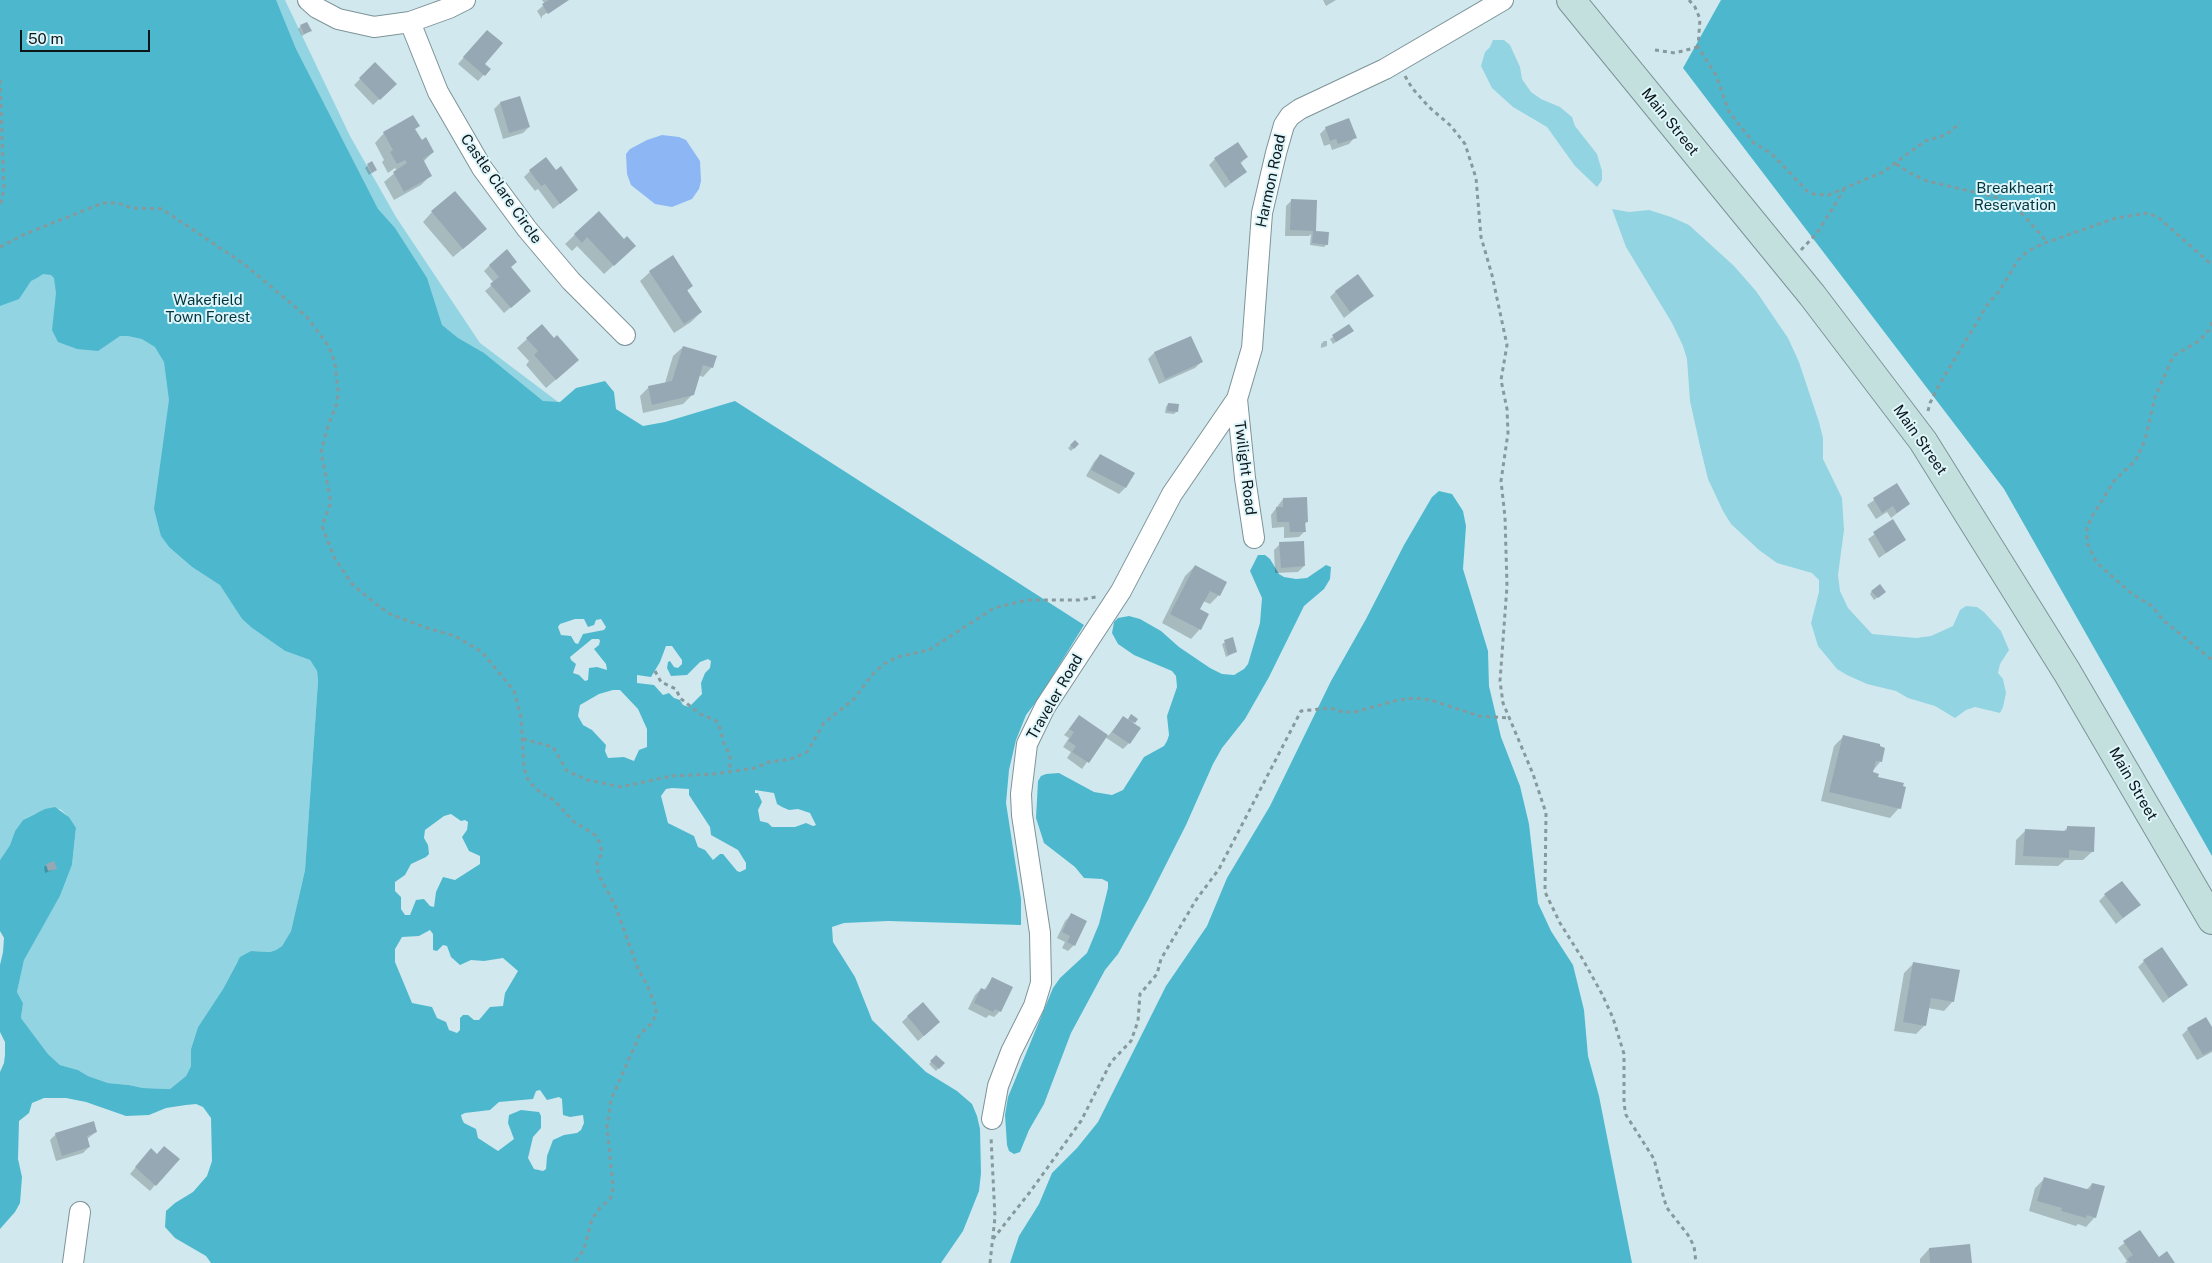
<!DOCTYPE html>
<html>
<head>
<meta charset="utf-8">
<style>
	body { margin:0 }
	#map { position:relative; width:2212px; height:1263px; overflow:hidden; background:#d1e9ee; font-family:"Public Sans",sans-serif }
	canvas { display:block }
	.scale { position:absolute; left:20px; top:30px; width:130px; height:22px; box-sizing:border-box; border:2px solid #0d1618; border-top:0; padding-left:6px; font-size:15px; line-height:18px; white-space:nowrap; color:#0d1618; -webkit-text-stroke:4px #def6fb; paint-order:stroke }
</style>
</head>
<body>
<div id="map">
<canvas width="2212" height="1263"></canvas>
<div class="scale">50 m</div>
</div>
<script>
const context = document.querySelector('canvas').getContext('2d');
context.lineJoin = 'round';
function paint(path, color) {
  context.fillStyle = color;
  context.fill(path, 'evenodd');
}
function shape(rows) {
  const path = new Path2D();
  for (const r of rows) {
    path.moveTo(r[0], r[1]);
    for (let i = 2; i < r.length; i += 2) path.lineTo(r[i], r[i + 1]);
  }
  return path;
}
function trace(path, color, width, dash) {
  context.strokeStyle = color;
  context.lineWidth = width;
  context.lineCap = dash ? 'butt' : 'round';
  context.setLineDash(dash || []);
  context.stroke(path);
}
function label(font, color, halo, rows, align = 'center') {
  context.font = font + ' "Public Sans",sans-serif';
  context.lineWidth = 4;
  context.setLineDash([]);
  context.textBaseline = 'middle';
  context.strokeStyle = halo;
  context.fillStyle = color;
  for (const [text, x, y, turn = 0] of rows) {
    context.save();
    context.translate(x, y);
    context.rotate((+turn || 0) * Math.PI / 180);
    context.textAlign = isNaN(turn) ? turn : align;
    if (halo) context.strokeText(text, 0, 0);
    context.fillText(text, 0, 0);
    context.restore();
  }
}
paint(shape([
	[0,0,285,0,350,136,396,217,480,343,594,429,170,548,192,567,221,585,242,619,252,628,285,651,310,660,317,671,318,681,305,870,291,931,282,946,276,950,270,952,251,951,237,962,223,989,198,1027,191,1049,191,1066,186,1076,170,1089,143,1088,129,1085,108,1083,88,1076,78,1070,60,1065,48,1054,21,1018,23,1003,17,992,24,959,60,896,72,865,76,829,69,817,60,809,34,814,23,820,15,831,10,845,0,860],
	[1493,40,1504,40,1510,45,1520,67,1522,79,1531,92,1541,99,1560,107,1572,117,1575,126,1597,154,1602,171,1602,180,1597,187,1575,166,1547,127,1513,107,1492,88,1481,66,1485,52,1490,47],
	[1612,209,1629,212,1649,210,1671,217,1689,225,1734,266,1756,291,1788,338,1799,362,1819,422,1823,438,1823,459,1842,498,1844,530,1838,575,1840,591,1848,608,1872,634,1916,638,1931,636,1953,626,1960,610,1966,606,1977,607,1984,612,2001,631,2009,650,2000,664,1998,673,2003,679,2006,693,2003,707,2000,713,1975,707,1966,710,1955,718,1935,706,1908,698,1896,691,1867,684,1847,675,1837,669,1818,646,1811,623,1819,592,1819,580,1812,573,1777,563,1759,550,1731,524,1723,511,1708,479,1700,446,1690,401,1687,359,1683,346,1672,323,1626,247]
]), '#93d4e2');
paint(shape([
	[0,0,276,0,296,49,378,209,395,228,427,278,442,325,458,338,484,353,543,401,560,402,576,388,605,381,614,392,616,409,643,426,665,422,735,401,1084,625,1039,698,1026,715,1016,740,1009,770,1006,803,1021,899,1021,925,888,921,844,923,832,927,833,942,855,977,872,1020,926,1072,957,1091,972,1104,977,1116,980,1129,981,1173,979,1191,963,1231,941,1263,211,1263,206,1256,175,1238,165,1227,166,1211,175,1203,193,1192,207,1176,212,1161,211,1118,203,1107,196,1104,186,1105,166,1108,149,1115,126,1116,86,1102,66,1098,44,1098,32,1103,29,1113,19,1121,18,1159,22,1177,20,1203,15,1212,0,1229,0,1072,4,1063,5,1055,5,1042,0,1032,0,965,3,952,4,938,0,931,0,860,10,845,15,831,23,820,45,809,55,807,69,817,76,828,72,865,60,896,24,960,17,992,23,1003,21,1018,48,1054,60,1065,78,1070,88,1076,108,1083,129,1085,143,1088,170,1089,186,1076,191,1066,191,1049,198,1027,223,989,240,957,251,951,270,952,276,950,282,946,291,931,305,870,318,681,317,671,310,660,285,651,252,628,242,619,220,585,192,567,170,548,161,536,154,509,169,400,164,362,155,347,142,339,128,336,120,336,98,351,77,349,58,342,52,330,56,293,54,278,51,275,43,274,37,278,31,281,19,299,0,306],
	[575,619,584,619,588,627,594,625,596,620,601,619,606,627,604,630,583,634,578,644,575,643,571,636,561,635,558,627,560,624],
	[592,639,599,639,600,641,599,645,594,649,606,664,607,670,597,667,589,668,588,680,585,681,579,675,573,673,576,664,571,660,570,657],
	[666,646,672,646,682,660,682,664,678,668,674,667,670,661,668,662,667,668,671,676,687,675,700,662,708,659,711,661,710,668,705,673,701,683,702,694,689,707,683,705,680,700,674,698,669,693,663,695,654,685,637,683,637,675,651,677,660,662],
	[613,690,620,690,638,709,647,729,647,747,639,750,634,761,624,757,608,758,605,751,606,745,592,730,583,725,578,716,580,705,599,694],
	[672,788,689,789,689,795,710,827,711,835,738,850,746,863,746,869,740,872,737,871,723,854,720,854,713,860,705,850,698,847,694,836,668,823,661,796,666,789],
	[755,790,774,793,777,804,782,807,789,810,798,809,810,813,816,825,813,826,806,823,795,827,772,827,768,823,760,821,758,810,762,802,758,793,755,793],
	[451,814,461,821,465,820,468,822,467,830,462,837,469,851,480,856,480,864,455,880,443,877,436,892,434,907,430,906,424,899,416,900,410,915,405,915,401,909,401,897,395,891,395,882,405,875,411,864,426,857,429,854,428,845,424,838,425,830,444,816],
	[430,930,433,934,433,950,437,951,443,945,447,946,451,957,460,965,471,960,484,961,503,958,518,971,505,993,503,1006,490,1007,479,1020,474,1020,468,1015,463,1015,460,1018,460,1030,457,1033,449,1030,446,1022,437,1018,432,1007,412,1003,395,962,395,949,402,937,419,936],
	[540,1090,547,1100,559,1097,562,1099,563,1115,570,1117,583,1115,584,1123,581,1130,577,1133,564,1135,553,1140,547,1156,546,1169,543,1171,534,1169,528,1158,533,1137,541,1128,541,1116,539,1112,521,1110,509,1115,508,1123,514,1139,498,1151,478,1138,476,1129,464,1123,462,1119,461,1115,465,1113,490,1110,499,1102,533,1099,536,1091],
	[1721,0,2212,0,2212,856,2004,489,1683,68],
	[1439,491,1452,494,1463,511,1466,526,1463,569,1488,651,1489,686,1501,737,1520,786,1529,824,1538,903,1551,931,1573,965,1584,1010,1588,1056,1599,1096,1632,1263,1010,1263,1019,1236,1039,1204,1052,1173,1077,1148,1098,1122,1166,986,1207,926,1227,878,1270,806,1331,681,1366,619,1404,545,1432,497],
	[1258,555,1265,555,1270,559,1279,574,1284,577,1296,579,1307,578,1326,565,1331,567,1330,579,1324,589,1304,606,1269,677,1245,719,1222,748,1213,764,1186,825,1148,900,1118,954,1105,970,1071,1033,1044,1104,1029,1130,1020,1152,1014,1154,1009,1151,1007,1145,1005,1115,1008,1097,1053,988,1060,978,1087,953,1099,924,1108,888,1108,882,1102,879,1084,878,1075,867,1044,843,1036,818,1038,781,1041,776,1046,774,1059,773,1094,792,1112,795,1123,790,1144,757,1164,746,1167,741,1169,735,1167,716,1177,687,1176,676,1172,671,1134,655,1118,644,1112,633,1114,622,1118,618,1129,616,1140,619,1161,631,1179,647,1210,668,1222,674,1234,675,1244,669,1248,664,1260,623,1262,598,1250,571]
]), '#4db8cd');
paint(shape([
	[662,135,679,137,686,140,700,161,701,181,699,189,692,199,672,207,655,204,631,185,627,174,626,154,630,149,647,140]
]), '#8db6f5');
paint(shape([
	[542,0,567,0,542,16,542,19,537,11,545,4],
	[1323,0,1336,0,1326,6],
	[301,26,310,31,302,36,298,29],
	[481,37,483,64,489,69,478,81,458,64],
	[375,64,395,84,373,105,354,85],
	[520,97,529,127,523,133,503,139,494,109,500,103],
	[1326,128,1355,137,1349,144,1332,150,1330,144,1324,146,1320,134],
	[384,133,421,141,433,152,423,162,431,175,421,185,394,200,384,182,397,171,395,168,388,173,382,162,384,160,375,143],
	[1247,157,1240,164,1246,172,1225,188,1209,165,1215,159],
	[368,165,373,172,369,175,365,168],
	[530,171,577,190,553,209,538,189,535,191,524,177],
	[1292,200,1315,230,1313,232,1328,234,1327,244,1324,247,1310,245,1311,234,1309,236,1285,236,1286,206],
	[432,212,476,238,453,257,423,222],
	[598,213,625,255,604,274,577,246,572,251,565,244],
	[490,265,510,268,523,297,504,313,485,291,494,283,484,271],
	[650,272,692,286,687,291,701,312,691,322,674,333,640,281],
	[1336,291,1372,296,1344,318,1330,297],
	[1349,326,1350,333,1333,344,1330,339],
	[1190,337,1201,362,1195,368,1159,384,1148,359,1154,353],
	[527,339,554,340,568,369,546,388,526,365,529,361,517,348],
	[1324,341,1327,341,1327,346,1321,348,1321,344],
	[683,347,712,367,703,377,698,375,693,394,683,404,643,413,640,396,649,387,665,383,673,356],
	[1168,404,1177,411,1174,414,1165,413,1166,407],
	[1075,441,1078,444,1071,451,1068,448],
	[1100,455,1125,488,1119,494,1086,476,1094,462],
	[1896,485,1909,504,1891,518,1887,512,1876,519,1867,505],
	[1283,499,1307,522,1304,525,1305,531,1299,537,1284,538,1284,527,1272,528,1271,515],
	[1893,521,1905,540,1879,558,1868,539],
	[1280,544,1304,566,1298,572,1275,573,1274,550],
	[1195,566,1219,595,1210,604,1203,601,1199,609,1200,629,1191,639,1162,623,1185,576],
	[1872,591,1882,594,1874,600,1870,594],
	[1232,639,1236,652,1226,657,1222,644],
	[1079,717,1108,736,1123,718,1127,721,1129,719,1136,719,1132,724,1129,743,1123,749,1105,737,1082,769,1067,758,1071,752,1063,747,1069,738,1064,735],
	[1844,736,1880,762,1871,773,1899,808,1890,818,1821,801,1834,746],
	[2068,827,2093,851,2083,860,2065,860,2058,866,2015,865,2016,840,2025,831,2063,832],
	[47,865,55,869,45,873,44,867],
	[2105,895,2139,905,2116,924,2099,901],
	[1071,915,1074,945,1068,951,1062,948,1065,942,1057,938,1065,921],
	[2144,961,2186,984,2163,1003,2138,967],
	[1914,963,1953,1001,1944,1011,1928,1008,1925,1025,1916,1034,1894,1031,1904,973],
	[992,979,1000,1011,994,1017,989,1015,986,1018,968,1009,975,995,981,989,984,990],
	[908,1016,933,1028,918,1041,902,1022],
	[2188,1029,2212,1029,2212,1052,2197,1060,2182,1035],
	[936,1057,943,1063,936,1071,929,1064],
	[96,1132,87,1139,89,1147,83,1153,56,1161,50,1140,56,1134],
	[157,1155,155,1185,150,1191,130,1174,145,1156],
	[2044,1179,2086,1190,2092,1184,2095,1217,2086,1227,2078,1224,2076,1226,2029,1211,2035,1188],
	[2140,1231,2159,1259,2174,1263,2125,1263,2127,1261,2118,1248],
	[1929,1249,1971,1263,1920,1263,1920,1259]
]), '#0003');
paint(shape([
	[549,0,569,0,548,14,542,4],
	[307,22,312,31,304,34,300,25],
	[487,30,503,43,485,64,491,69,485,76,463,57],
	[375,62,397,84,380,100,359,78],
	[520,96,530,127,509,133,500,102],
	[413,115,420,126,415,129,422,140,426,137,434,152,423,159,432,176,404,192,393,172,407,163,405,160,397,164,390,152,393,150,383,132],
	[1349,118,1357,138,1338,144,1336,139,1330,141,1325,127],
	[1238,142,1248,157,1240,162,1247,172,1231,183,1214,158],
	[546,157,556,170,561,166,578,190,560,204,545,184,541,186,529,170],
	[372,161,377,170,372,173,367,164],
	[455,191,487,229,463,249,431,211],
	[1291,199,1317,200,1316,231,1329,232,1328,245,1312,243,1313,231,1290,230],
	[599,211,624,239,627,236,636,246,614,266,587,237,582,243,574,234],
	[507,249,517,262,511,267,531,291,511,308,490,284,499,277,489,265],
	[673,255,693,286,687,290,702,312,684,324,649,271],
	[1358,274,1374,296,1350,312,1335,291],
	[542,324,554,338,557,335,579,360,556,380,534,355,538,351,526,338],
	[1349,324,1354,331,1336,342,1332,335],
	[1191,336,1203,362,1165,379,1154,352],
	[683,346,717,356,713,368,703,365,694,395,652,405,648,386,672,381],
	[1168,403,1179,404,1178,412,1167,411],
	[1075,440,1079,444,1074,449,1070,445],
	[1100,454,1135,473,1126,488,1091,470],
	[1897,483,1910,504,1897,513,1893,506,1882,513,1873,498],
	[1307,497,1308,522,1305,522,1306,532,1290,532,1289,522,1277,522,1276,507,1283,507,1283,498],
	[1893,519,1906,540,1886,553,1873,532],
	[1304,541,1305,566,1281,568,1279,542],
	[1195,565,1227,582,1220,596,1210,591,1200,609,1209,614,1201,630,1170,614],
	[1880,584,1886,592,1878,598,1871,591],
	[1233,637,1237,652,1228,655,1224,640],
	[1131,714,1138,719,1135,723,1128,719],
	[1079,715,1108,735,1089,763,1072,752,1076,746,1068,741,1074,732,1069,729],
	[1123,716,1141,728,1130,744,1112,732],
	[1843,735,1880,744,1880,746,1885,748,1882,762,1876,761,1873,772,1879,774,1878,777,1904,783,1903,786,1906,787,1901,809,1829,792],
	[2067,826,2095,827,2094,852,2069,850,2069,858,2023,856,2025,829,2067,831],
	[54,861,57,869,48,871,46,864],
	[2122,881,2141,905,2123,918,2104,894],
	[1071,913,1087,921,1075,946,1067,942,1070,936,1062,932],
	[2162,947,2188,985,2169,998,2143,960],
	[1913,962,1960,970,1954,1002,1931,998,1926,1026,1903,1022],
	[992,977,1013,987,1001,1012,995,1009,993,1012,974,1003,981,988,986,990],
	[923,1002,940,1022,924,1036,907,1016],
	[2206,1017,2212,1027,2212,1050,2203,1055,2187,1028],
	[936,1055,945,1063,939,1069,930,1061],
	[94,1121,97,1132,87,1136,90,1147,62,1156,55,1133],
	[164,1146,180,1159,156,1186,135,1167,151,1148,157,1154],
	[2044,1177,2090,1190,2092,1183,2105,1186,2096,1218,2087,1215,2086,1218,2061,1211,2062,1208,2037,1201],
	[2140,1230,2159,1257,2167,1251,2175,1263,2130,1263,2127,1259,2133,1255,2123,1241],
	[1970,1244,1972,1263,1930,1263,1929,1248]
]), '#96a8b4');
const street = shape([
	[308,0,317,8,338,19,374,27,410,22,449,8,465,0],
	[410,22,438,92,482,168,527,229,571,281,625,335],
	[1237,399,1245,478,1254,538],
	[992,1119,998,1086,1011,1052,1034,1006,1041,983,1040,933,1022,815,1021,794,1027,744,1045,707,1121,591,1172,494,1237,399,1252,348,1262,213,1276,153,1284,125,1290,116,1300,109,1385,69,1503,0],
	[73,1263,80,1212]
]);
const secondary = shape([
	[1571,0,1812,295,1923,441,2067,672,2212,920]
]);
trace(street, '#7d9398', 22);
trace(secondary, '#7d9398', 30);
trace(shape([
	[1689,0,1695,7,1700,19,1698,47,1716,75,1729,112,1754,143,1772,154,1807,191,1813,194,1828,195,1883,172,1925,141,1946,135,1960,123],
	[1655,50,1675,53,1698,47],
	[1405,76,1412,88,1429,107,1451,126,1465,144,1476,178,1481,237,1492,275,1507,345,1501,380,1507,409,1508,433,1501,481,1505,517,1507,586,1500,681,1503,703,1533,774,1546,813,1545,892,1560,923,1582,958,1602,994,1613,1018,1624,1054,1624,1104,1626,1115,1654,1159,1664,1199,1667,1208,1688,1235,1694,1246,1696,1263],
	[0,80,4,189,0,207],
	[1896,164,1910,173,1927,181,1995,197,2011,204,2018,209,2047,242],
	[0,247,25,234,103,203,118,203,132,208,162,209,244,264,307,317,329,347,335,363,338,391,337,403,327,429,321,452,331,502,322,526,334,557,352,584,376,604,390,614,427,628,455,636,482,652,514,691,521,717,524,768,529,782,541,793,554,800,573,821,595,835,600,843,602,853,597,863,598,874,615,905,638,969,647,985,656,1007,656,1015,651,1024,640,1034,611,1100,607,1126,613,1187,612,1194,610,1199,600,1208,592,1219,584,1249,574,1263],
	[1801,250,1817,233,1844,190],
	[2212,322,2209,330,2199,341,2175,355,2171,361,2155,397,2145,440,2136,460,2114,481,2091,518,2087,528,2087,543,2097,563,2131,593,2152,606,2163,620,2212,660],
	[1928,411,1930,403,1939,385,1988,304,2000,290,2018,260,2028,251,2042,244,2116,218,2148,213,2159,218,2212,265],
	[655,671,661,682,676,689,680,698,700,714,715,720,719,725,725,747,730,754,730,772],
	[523,739,553,747,567,771,588,780,621,787,671,776,714,774,755,768,769,762,791,759,807,752,824,723,854,699,872,675,884,664,897,657,929,650,994,608,1027,600,1079,600,1096,597],
	[993,1239,1030,1192,1081,1121,1111,1062,1131,1041,1138,1021,1140,994,1157,974,1161,959,1196,900,1219,869,1301,711,1330,708,1343,712,1355,712,1398,700,1414,698,1431,700,1479,716,1508,718],
	[990,1263,995,1217,991,1137]
]), '#86999c', 3, [4, 4]);
trace(street, '#fff', 20);
trace(secondary, '#c3e0de', 28);
label('15px', '#0d1618', '#def6fb', [
	["Main Street",1670,122,51],
	["Harmon Road",1271,181,-78],
	["Castle Clare Circle",501,189,55],
	["Main Street",1920,440,55],
	["Twilight Road",1245,468,83],
	["Traveler Road",1055,697,-60],
	["Main Street",2133,784,60]
]);
label('15px', '#00353e', '#def6fb', [
	["Breakheart",2015,188],
	["Reservation",2015,205],
	["Wakefield",208,300],
	["Town Forest",208,317]
]);
</script>
</body>
</html>
